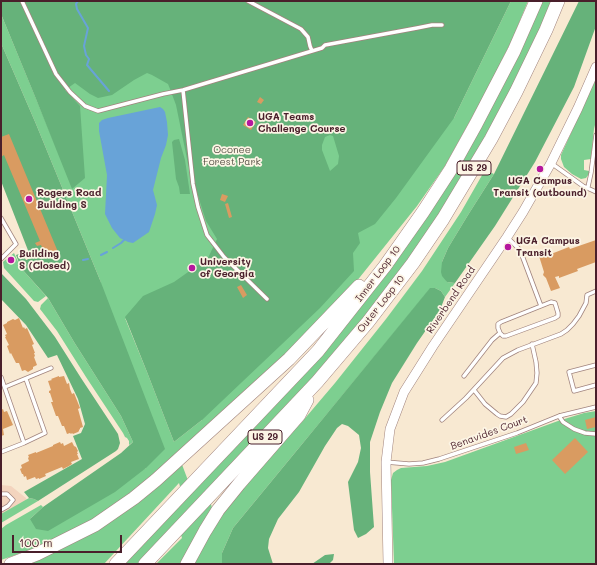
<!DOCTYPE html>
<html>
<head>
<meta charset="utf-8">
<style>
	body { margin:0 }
	#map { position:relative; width:597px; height:565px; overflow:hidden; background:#f8e9d2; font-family:Mali,sans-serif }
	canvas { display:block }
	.frame { position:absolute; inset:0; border:2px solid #4a1f2b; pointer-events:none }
	.scale { position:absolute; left:12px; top:535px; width:110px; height:18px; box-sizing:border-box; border:2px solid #4a1f2b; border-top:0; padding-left:5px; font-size:12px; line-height:14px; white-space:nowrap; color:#4a1f2b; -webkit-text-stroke:3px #fcf5e5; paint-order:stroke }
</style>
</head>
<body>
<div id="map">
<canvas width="597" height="565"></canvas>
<div class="frame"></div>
<div class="scale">100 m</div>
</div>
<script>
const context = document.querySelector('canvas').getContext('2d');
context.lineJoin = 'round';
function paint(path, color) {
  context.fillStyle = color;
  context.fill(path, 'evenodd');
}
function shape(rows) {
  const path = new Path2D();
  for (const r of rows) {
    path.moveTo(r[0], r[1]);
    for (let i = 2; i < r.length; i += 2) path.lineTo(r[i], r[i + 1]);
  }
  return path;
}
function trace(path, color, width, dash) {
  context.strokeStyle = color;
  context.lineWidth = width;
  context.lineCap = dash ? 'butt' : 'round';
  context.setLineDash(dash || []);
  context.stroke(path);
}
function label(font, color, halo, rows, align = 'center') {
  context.font = font + ' Mali,sans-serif';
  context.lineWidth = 3.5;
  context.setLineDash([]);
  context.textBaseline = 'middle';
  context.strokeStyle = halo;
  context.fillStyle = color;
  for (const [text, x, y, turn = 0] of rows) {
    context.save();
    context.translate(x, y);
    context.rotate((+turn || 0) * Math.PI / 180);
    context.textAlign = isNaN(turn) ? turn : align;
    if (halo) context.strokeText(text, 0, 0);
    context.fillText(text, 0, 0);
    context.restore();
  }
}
paint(shape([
	[1,485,11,486,26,498,27,501,1,518]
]), '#f3d4be');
paint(shape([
	[2,1,454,118,511,1,528,1,512,40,486,92,445,166,417,206,356,282,316,326,178,454,192,491,401,253,542,1,553,1,540,32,483,143,425,236,375,304,321,370,207,490,216,522,276,449,301,423,335,383,386,319,422,271,461,212,485,170,494,174,468,215,448,248,442,262,447,282,455,283,445,297,441,291,435,288,430,289,298,449,233,528,222,553,222,564,156,564,182,538,177,522,139,564,122,564,184,500,179,483,104,564,25,564,113,518,155,489,174,471,118,505,50,543,1,560,1,529,6,525,41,505,43,507,30,519,146,468,100,280,36,124,1,43,1,14,73,188],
	[125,318,202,420,174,442,147,372],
	[596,78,596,121,594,129,591,159,584,160,584,170,589,171,589,174,586,178,581,179,572,174,564,167,561,159,561,155],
	[14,253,21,268,46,296,38,302,34,301,4,268,3,262,4,261],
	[48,298,74,342,121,416,133,442,129,445,129,441,127,438,125,437,123,433,86,377,57,331,40,309,41,305],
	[596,411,596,564,394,564,391,480,393,473,397,470,401,468,427,466,445,462,558,421,584,413],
	[29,498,34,499,38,501,1,523,1,514]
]), '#7dcf90');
paint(shape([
	[1,1,511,1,454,118,396,198,375,224,358,233,360,243,353,253,354,271,320,308,202,420,174,442,147,372,125,317,143,296,174,282,208,258,217,239,206,221,188,164,176,105,170,89,168,84,152,75,147,73,134,80,112,95,98,98,90,94,75,83,65,90,80,106,85,178,72,189,36,99,1,14],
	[330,135,333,136,339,156,338,164,330,171,322,150,322,145,325,137],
	[579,1,596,1,596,26,574,87,535,162,495,226,455,283,447,282,442,276,441,272,442,262,448,248,468,215,494,174],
	[1,43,36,124,100,280,165,449,146,468,115,492,48,531,36,529,30,519,43,507,121,453,133,442,121,416,74,342,48,298,21,268,16,255,22,253,26,260,31,258,1,181],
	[179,139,185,160,190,194,180,194,179,187,176,179,172,142,174,140],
	[1,273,26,299,55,337,81,378,118,434,120,443,118,449,116,451,38,501,34,499,29,498,24,492,82,459,73,436,81,433,85,424,78,399,57,355,48,358,26,325,1,299],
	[430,288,435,288,441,291,445,297,440,310,417,343,392,383,380,412,370,442,370,472,374,527,366,534,358,538,354,530,348,482,358,462,361,448,359,435,348,426,342,424,337,428,325,446,299,492,278,519,269,539,268,548,273,564,222,564,222,553,233,528,298,449],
	[334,554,333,560,329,564,312,564,325,555]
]), '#66b27a');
paint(shape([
	[160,107,163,109,165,112,167,122,168,135,166,145,161,158,153,190,157,205,155,214,149,232,133,243,128,242,120,238,112,228,105,214,107,175,99,131,99,123,102,120,108,118]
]), '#68a3d8');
trace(shape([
	[78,1,76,4,77,9,88,28,84,46,86,55,89,59,87,65,109,91],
	[113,248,121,243,124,240],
	[101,255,107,252],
	[83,260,88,259]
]), '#68a3d8', 2);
paint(shape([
	[260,97,264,100,261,104,257,102],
	[248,117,256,122,251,130,243,125],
	[9,134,58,252,46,257,41,245,37,246,35,243,40,241,4,155,1,157,1,152,2,151,1,148,1,137],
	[222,194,228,196,225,202,220,200],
	[228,203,232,217,229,218,225,204],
	[596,240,596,262,577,269,578,271,559,278,559,276,555,277,560,288,551,291,546,278,543,275,544,272,539,256,547,253,549,257,551,256,551,254,569,247,570,249],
	[241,285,247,295,243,298,237,287],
	[19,318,23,328,24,327,25,329,27,328,34,344,32,345,35,353,34,353,35,356,34,357,37,365,33,367,33,369,28,372,25,370,22,371,19,363,16,363,11,353,10,354,7,346,9,345,5,337,6,337,5,335,7,334,3,325,7,323,7,322,13,319,15,320],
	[59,376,59,377,64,376,67,384,69,383,70,389,72,394,74,393,80,408,78,409,83,427,80,428,80,429,79,430,79,431,78,432,73,434,72,433,71,434,70,433,67,434,64,426,62,426,58,416,56,416,51,402,53,402,50,393,49,393,49,391,51,390,48,381,52,380,51,379],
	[3,409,4,412,7,411,13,425,3,429,4,435,1,436,1,410],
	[596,417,596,427,587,429,585,420],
	[575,438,588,452,565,474,552,460],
	[60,442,61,444,63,443,64,446,72,442,74,446,76,447,78,451,77,452,78,454,77,454,79,459,71,462,72,464,69,466,63,469,62,467,45,474,46,476,39,479,39,478,36,479,35,477,27,480,26,476,24,477,23,474,22,474,20,469,22,468,21,465,29,461,28,458,29,457,28,455,36,452,36,453,53,446,53,445],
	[526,443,529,450,516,454,514,447]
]), '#d99b61');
const service = shape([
	[22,1,56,74,70,92,85,106,98,111,163,94,183,90,322,48,325,45,417,28,432,25,442,25],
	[248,1,301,29,308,37,310,46,312,51],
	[183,90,193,184,198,207,207,235,224,257,267,299],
	[551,163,583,186,596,192],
	[588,187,591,173,596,135],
	[1,218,16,244,1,259],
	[508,238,520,250,541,306,501,322,498,324,498,328,500,333,503,336,506,336,555,318,558,316,558,313,555,303,551,302,541,306],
	[596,365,569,372,574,391,596,385],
	[464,376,492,340,500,333],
	[1,377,24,443],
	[5,387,51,368],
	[474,390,485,404,497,414,500,416,506,417,511,414,523,402,536,383,537,373,536,362,532,344],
	[559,416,563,422,574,429,585,433,596,434],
	[442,420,466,398,503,358,518,350,561,334,567,330,573,324,579,316,586,303,587,295,596,291],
	[1,452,24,443,45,433,26,379],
	[386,462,409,464,423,463,439,459,517,433,559,416,596,407],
	[1,494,7,494,13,500,8,506,1,510]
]);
const tertiary = shape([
	[388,564,386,462,390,429,404,392,433,346,507,237,523,212,551,163,578,108,596,67]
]);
const motorway = shape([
	[11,564,37,554,95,525,134,498,156,480,289,359,359,286],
	[116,564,318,351,385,266,423,212,451,169,476,124,514,51,536,1],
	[145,564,317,382,368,322,413,263,443,219,491,139,516,92,546,30,558,1],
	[187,564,205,531,218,510,239,484,299,415,307,400]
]);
trace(service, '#a1847e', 5);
trace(tertiary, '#a1847e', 10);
trace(motorway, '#a1847e', 14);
trace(service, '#fff', 3.5);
trace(tertiary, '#fff', 9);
trace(motorway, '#fff', 13);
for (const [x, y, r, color] of [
	[250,123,4,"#b5179e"],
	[540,169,4,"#b5179e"],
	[29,199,4,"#b5179e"],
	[508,247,4,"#b5179e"],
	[11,260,4,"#b5179e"],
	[192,268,4,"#b5179e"]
]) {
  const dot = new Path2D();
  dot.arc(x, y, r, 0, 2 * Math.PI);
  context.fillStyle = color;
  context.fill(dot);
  trace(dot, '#fcf5e5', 1.5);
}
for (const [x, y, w] of [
	[474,168,34],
	[265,437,34]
]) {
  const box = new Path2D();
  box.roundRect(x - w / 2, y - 7, w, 14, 3);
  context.fillStyle = '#fcf5e5';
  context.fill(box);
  trace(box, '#4a1f2b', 1);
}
label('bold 9px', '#4a1f2b', null, [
	["US 29",474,168],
	["US 29",265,437]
]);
label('bold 10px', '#4a1f2b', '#fcf5e5', [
	["UGA Teams",258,117],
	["Challenge Course",258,129],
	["UGA Campus",540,181,"center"],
	["Transit (outbound)",540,193,"center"],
	["Rogers Road",37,193],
	["Building S",37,205],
	["UGA Campus",516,241],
	["Transit",516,253],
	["Building",19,254],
	["S (Closed)",19,266],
	["University",200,262],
	["of Georgia",200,274]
], 'left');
label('10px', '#595449', '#fcf5e5', [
	["Oconee",232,150],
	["Forest Park",232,162]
]);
label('10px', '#4a1f2b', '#fcf5e5', [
	["Inner Loop 10",378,274,-53],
	["Riverbend Road",451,300,-56],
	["Outer Loop 10",381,304,-52],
	["Benavides Court",489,433,-20]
]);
</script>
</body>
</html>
